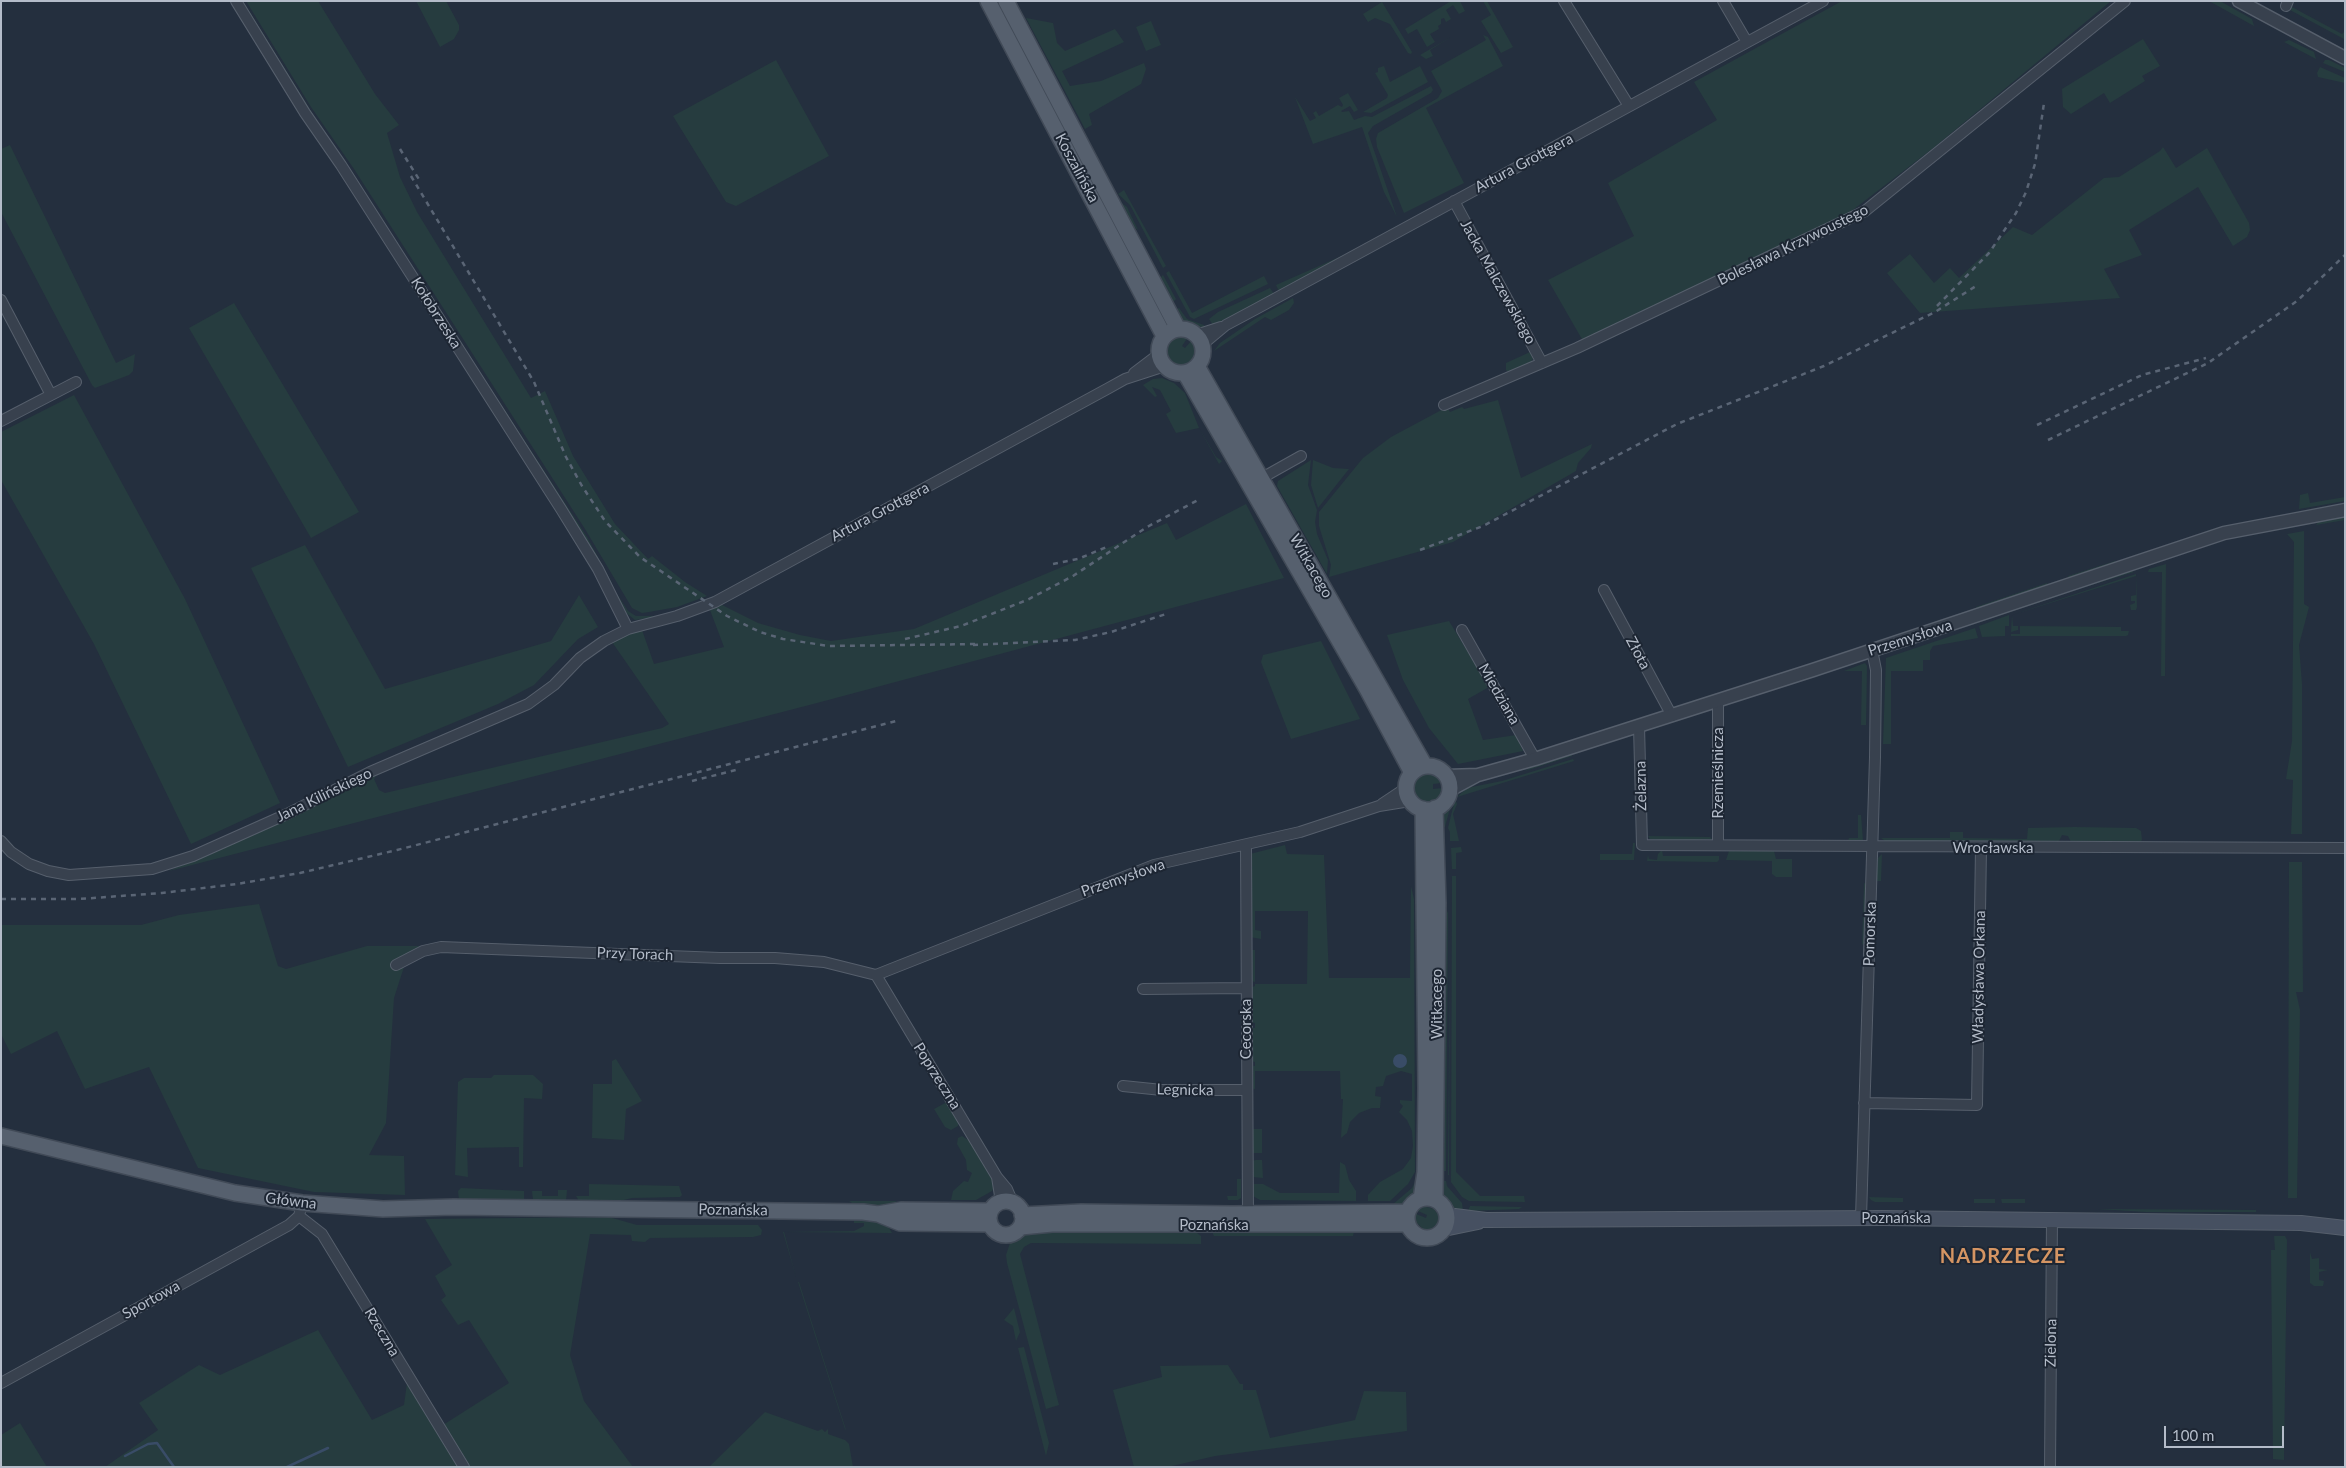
<!DOCTYPE html>
<html>
<head>
<meta charset="utf-8">
<style>
	body { margin:0 }
	#map { position:relative; width:2346px; height:1468px; overflow:hidden; background:#242f3e; font-family:Lato,sans-serif }
	canvas { display:block }
	.frame { position:absolute; inset:0; border:2px solid #b4bcc9; pointer-events:none }
	.scale { position:absolute; left:2164px; top:1426px; width:120px; height:22px; box-sizing:border-box; border:2px solid #b4bcc9; border-top:0; padding-left:6px; font-size:15px; line-height:18px; white-space:nowrap; color:#b4bcc9; -webkit-text-stroke:4px #1d2633; paint-order:stroke }
</style>
</head>
<body>
<div id="map">
<canvas width="2346" height="1468"></canvas>
<div class="frame"></div>
<div class="scale">100 m</div>
</div>
<script>
const context = document.querySelector('canvas').getContext('2d');
context.lineJoin = 'round';
function paint(path, color) {
  context.fillStyle = color;
  context.fill(path, 'evenodd');
}
function shape(rows) {
  const path = new Path2D();
  for (const r of rows) {
    if (r.length === 3) {
      path.moveTo(r[0] + r[2], r[1]);
      path.arc(r[0], r[1], r[2], 0, 2 * Math.PI);
      continue;
    }
    path.moveTo(r[0], r[1]);
    for (let i = 2; i < r.length; i += 2) path.lineTo(r[i], r[i + 1]);
  }
  return path;
}
function trace(path, color, width, dash) {
  context.strokeStyle = color;
  context.lineWidth = width;
  context.lineCap = dash ? 'butt' : 'round';
  context.setLineDash(dash || []);
  context.stroke(path);
}
function label(font, color, halo, rows, align = 'center') {
  context.font = font + ' Lato,sans-serif';
  context.lineWidth = 4;
  context.setLineDash([]);
  context.textBaseline = 'middle';
  context.strokeStyle = halo;
  context.fillStyle = color;
  for (const [text, x, y, turn = 0] of rows) {
    context.save();
    context.translate(x, y);
    context.rotate((+turn || 0) * Math.PI / 180);
    context.textAlign = isNaN(turn) ? turn : align;
    if (halo) context.strokeText(text, 0, 0);
    context.fillText(text, 0, 0);
    context.restore();
  }
}
paint(shape([
	[240,1,243,1,316,119,587,537,612,583,611,584,592,549,371,205,317,125],
	[246,1,318,1,375,94,399,125,387,133,400,177,417,212,531,398,545,391,573,456,615,524,648,559,652,556,685,582,707,596,677,607,649,612,642,613,632,608,585,529,354,169,311,107],
	[416,1,446,1,459,25,459,30,454,39,440,47],
	[1451,1,1460,1,1465,11,1459,14,1453,5,1446,10,1451,19,1446,22,1444,18,1441,19,1441,24,1438,26,1439,29,1430,34,1435,42,1427,47,1417,29,1408,34,1405,29],
	[1483,1,1487,1,1513,47,1501,53,1481,21,1491,15],
	[1842,1,2111,1,1932,149,1845,216,1583,341,1548,280,1634,236,1608,183,1717,120,1694,82],
	[2209,1,2220,1,2252,19,2254,26],
	[1382,2,1412,52,1411,54,1408,53,1390,24,1375,18,1368,22,1363,14],
	[2292,7,2342,34,2345,31,2344,39,2290,10],
	[1026,18,1053,23,1057,43,1065,51,1115,29,1124,42,1062,71,1070,86,1101,81,1144,63,1146,69,1141,84,1089,114,1092,125,1085,129],
	[1151,21,1161,45,1146,51,1136,27],
	[1483,35,1488,37,1503,66,1426,108,1464,183,1404,213,1377,147,1376,139,1378,133,1438,98,1442,91,1431,71,1486,40],
	[1451,37,1430,50,1433,56,1426,59,1420,55],
	[2143,39,2160,66,2142,76,2145,81,2110,103,2104,93,2071,114,2063,107,2062,89],
	[2289,40,2314,52,2316,59,2284,42],
	[776,60,829,156,736,206,726,202,673,116],
	[2325,60,2329,60,2345,68,2345,72,2323,63],
	[1384,66,1390,82,1420,66,1428,82,1371,113,1363,112,1387,98,1388,95,1375,73,1378,72,1378,68],
	[2320,67,2345,78,2345,83,2318,77,2317,73],
	[1431,86,1433,90,1431,93,1373,126,1368,133,1397,217,1384,192,1362,127,1313,144,1295,97,1310,121,1316,118,1313,113,1316,111,1319,116,1338,105,1342,107,1343,105,1339,98,1348,93,1358,110,1354,112,1350,106,1341,111,1342,112,1349,111,1354,120,1365,116,1372,117],
	[10,145,116,363,135,354,133,371,129,375,95,388,92,385,1,212,1,149],
	[2163,147,2176,168,2207,148,2249,223,2250,230,2247,237,2233,246,2198,187,2129,230,2142,255,2104,269,2120,298,1920,313,1887,273,1910,254,1934,283,1950,268,1959,278,2013,227,2032,235,2104,178,2119,177,2160,151],
	[1124,190,1166,266,1163,268,1130,205,1118,194],
	[1115,198,1127,207,1138,230,1129,223],
	[1346,254,1279,291,1276,285],
	[1169,271,1192,313,1264,276,1268,284,1194,319,1190,317,1166,273],
	[1163,275,1176,299,1171,304,1160,278],
	[1270,288,1274,294,1240,312,1213,325,1209,319,1218,312],
	[1293,298,1294,303,1289,310,1271,320,1265,317,1214,351,1220,343,1255,319],
	[234,303,359,512,311,538,189,328],
	[1179,308,1187,319,1204,325,1205,328,1195,327,1182,321,1174,311],
	[1178,335,1188,337,1182,346,1185,348,1192,340,1195,350,1192,360,1183,365,1173,363,1165,352,1167,343],
	[1530,352,1533,358,1531,363,1509,373,1506,370,1506,363],
	[1162,378,1174,383,1185,393,1199,428,1216,457,1222,461,1219,464,1199,428,1176,433,1166,414,1171,411,1160,390,1152,387,1157,396,1155,397,1143,385,1153,379],
	[74,395,185,599,280,803,191,844,94,644,1,480,1,432],
	[1498,400,1521,478,1592,444,1591,448,1578,463,1576,471,1453,542,1329,577,1331,565,1319,526,1319,512,1363,458,1391,437,1447,407,1450,412,1462,407,1464,409],
	[1311,460,1308,485,1317,510,1315,522,1317,534,1328,560,1327,574,1277,486,1278,481],
	[1313,460,1333,468,1349,469,1318,508,1311,485],
	[2308,493,2310,503,2345,497,2345,501,2299,509,2300,495],
	[1246,504,1284,578,817,703,169,871,263,830,378,773,374,779,379,790,385,793,662,728,669,724,612,642,628,634,642,630,654,664,724,647,710,610,720,604,758,623,800,635,831,641,914,629,1167,523,1176,540],
	[2345,515,2345,520,2316,525,2319,520],
	[2304,531,2304,604,2309,607,2299,645,2302,684,2302,834,2291,834,2293,780,2286,779,2292,741,2294,542,2287,534],
	[305,545,385,689,551,641,579,595,598,627,578,639,534,685,498,704,348,767,251,568],
	[2115,561,2117,564,2069,580,2068,576],
	[2166,564,2165,676,2161,676,2162,572,2148,572,2149,569],
	[2129,570,2134,572,2075,590,2074,587],
	[2136,574,2137,607,2136,610,2131,610,2130,605,2135,603,2135,601,2131,601,2131,596,2136,595,2136,576,2012,615,2013,626,2018,626,2018,630,2011,632,2012,615],
	[2047,583,2049,587,1977,610,1976,607],
	[615,591,628,611,636,616,663,616,635,620,625,612],
	[2057,593,2058,596,1946,633,1944,631],
	[2009,615,2009,626,2005,626,2005,636,1982,637,1979,626],
	[1449,621,1489,687,1468,699,1483,740,1516,735,1523,751,1458,764,1429,728,1403,680,1387,635],
	[2020,626,2121,627,2121,631,2129,631,2128,635,2126,636,2011,636,2011,634,2020,634],
	[1975,628,1978,638,1933,646,1930,651,1930,660,1923,660,1923,671,1891,671,1891,744,1883,744,1886,658],
	[1321,641,1360,719,1291,739,1261,662,1263,655],
	[1865,663,1867,666,1866,725,1861,725,1862,671,1844,671],
	[1571,753,1572,756,1525,771,1537,763],
	[1573,759,1574,761,1457,797,1467,788,1502,781],
	[1423,773,1436,775,1442,783,1433,784,1433,789,1443,788,1441,796,1432,802,1421,801,1414,792,1416,778],
	[1455,799,1457,804,1453,814,1459,841,1450,841,1450,832,1448,828],
	[1452,801,1446,823,1445,827,1440,828,1442,813],
	[1858,815,1861,815,1863,841,1848,841,1849,838,1858,838],
	[2075,827,2136,828,2141,831,2142,840,2139,843,2072,844,2068,836,2062,835,2058,843,1885,841,1881,838,1950,838,1950,832,1963,832,1963,838,2027,839,2028,828],
	[1648,836,1710,837,1712,839,1662,842,1661,840,1650,839],
	[1633,843,1635,843,1634,860,1600,860,1600,854,1632,854],
	[1285,845,1287,854,1324,855,1329,978,1410,978,1411,886,1414,899,1415,1172,1408,1184,1390,1201,1368,1201,1368,1195,1380,1182,1403,1169,1411,1158,1413,1146,1412,1131,1407,1120,1399,1112,1403,1106,1400,1103,1400,1100,1412,1101,1412,1074,1401,1071,1386,1076,1383,1086,1376,1087,1375,1096,1381,1097,1380,1108,1372,1108,1359,1113,1350,1122,1347,1133,1341,1138,1343,1099,1341,1099,1340,1071,1255,1071,1255,1089,1251,1088,1251,1066,1255,1066,1255,1062,1251,1061,1251,1028,1255,1028,1255,1023,1250,1022,1250,988,1255,986,1255,984,1307,984,1308,911,1255,911,1255,930,1261,931,1261,939,1250,937,1250,854],
	[1461,847,1462,852,1456,853,1456,869,1452,869,1451,848],
	[1758,848,1774,851,1776,859,1792,859,1792,877,1776,877,1772,874,1772,861,1726,860,1729,851],
	[1662,850,1663,856,1719,856,1719,860,1717,862,1647,861,1648,855,1649,859,1657,860,1658,854],
	[1882,854,1881,881,1876,881,1878,858],
	[2289,862,2302,862,2303,992,2296,992,2300,1010,2297,1198,2288,1198],
	[1452,876,1456,876,1456,1172,1480,1196,1524,1196,1525,1202,1469,1201,1462,1197,1451,1182],
	[1864,883,1866,884,1865,942,1862,945],
	[259,904,278,966,286,969,367,946,419,946,404,967,394,998,386,1123,369,1155,404,1156,405,1195,314,1192,198,1168,149,1067,85,1089,57,1031,11,1054,1,1034,1,925,141,925,179,915],
	[1446,909,1448,913,1446,1171,1442,1171,1442,935],
	[1450,917,1450,918,1449,1175,1448,1175],
	[1250,950,1255,950,1255,982,1251,981],
	[616,1059,642,1101,626,1109,624,1140,592,1138,593,1084,612,1084,612,1061],
	[494,1075,533,1075,543,1084,542,1099,524,1098,523,1167,519,1167,519,1147,467,1148,468,1177,455,1175,458,1082,464,1078,491,1078],
	[947,1102,958,1122,958,1126,951,1130,945,1127,934,1109],
	[1252,1129,1262,1129,1262,1153,1252,1153],
	[962,1136,971,1142,987,1166,995,1185,992,1191,976,1200,951,1200,953,1191,964,1181,968,1182,972,1173,967,1170,966,1160,957,1144,958,1138],
	[1256,1160,1262,1160,1263,1178,1253,1177,1251,1161],
	[1340,1162,1345,1165,1349,1180,1356,1191,1356,1201,1260,1200,1251,1195,1251,1185,1253,1184,1263,1184,1280,1193,1339,1193],
	[1237,1179,1241,1179,1241,1198,1238,1200,1228,1200,1227,1196,1237,1196],
	[1416,1180,1414,1195,1399,1206,1392,1205,1412,1188],
	[1441,1180,1446,1181,1447,1186,1462,1203,1463,1211,1453,1207,1444,1198],
	[589,1184,679,1186,682,1195,680,1197,632,1198,616,1202,579,1201,576,1196,589,1196],
	[461,1188,524,1191,524,1199,522,1201,459,1200,458,1191],
	[558,1190,567,1190,566,1201,533,1200,532,1191,542,1191,542,1196,558,1196],
	[1869,1197,1903,1198,1903,1202,1875,1202,1871,1200],
	[1974,1199,1995,1199,1995,1203,1974,1203],
	[2001,1199,2025,1199,2025,1203,2002,1203],
	[849,1201,896,1201,895,1206,855,1205],
	[1424,1206,1434,1209,1439,1216,1437,1224,1431,1229,1423,1229,1415,1221,1416,1214,1426,1218,1427,1215,1418,1211],
	[1470,1206,1522,1207,1519,1209,1468,1211],
	[2098,1209,2256,1210,2256,1212,2146,1212],
	[609,1217,637,1225,758,1225,762,1230,761,1235,753,1237,650,1238,645,1242,632,1241,631,1235,590,1234,570,1355,584,1401,633,1467,470,1467,443,1425,509,1383,469,1320,458,1325,441,1300,446,1296,435,1276,452,1265,425,1219],
	[870,1218,888,1226,892,1233,784,1232,796,1277,783,1232,854,1231,864,1226,864,1223,854,1223,854,1219],
	[1193,1230,1201,1236,1201,1244,1031,1243,1024,1247,1020,1254,1059,1405,1046,1409,1007,1263,1006,1255,1010,1243,1027,1231],
	[1353,1230,1354,1232,1353,1236,1214,1236,1213,1234,1213,1231],
	[2274,1236,2285,1236,2287,1240,2284,1460,2273,1459,2271,1250,2275,1250],
	[2310,1252,2312,1259,2319,1258,2319,1269,2328,1270,2319,1272,2319,1280,2324,1281,2323,1286,2314,1286,2310,1283],
	[798,1282,799,1282,846,1430,845,1429],
	[1014,1308,1020,1332,1016,1341,1013,1326,1004,1320],
	[318,1330,372,1420,404,1405,407,1383,459,1467,105,1467,158,1430,139,1403,199,1365,220,1375],
	[1024,1347,1049,1443,1046,1456,1018,1348],
	[1228,1365,1240,1384,1243,1384,1243,1390,1256,1390,1270,1438,1355,1420,1364,1391,1406,1392,1407,1431,1215,1456,1168,1467,1134,1467,1113,1390,1162,1377,1160,1366],
	[765,1412,818,1431,822,1429,825,1432,828,1429,828,1434,845,1440,849,1444,853,1467,709,1467],
	[20,1423,47,1467,1,1467,1,1435]
]), '#263c3f');
paint(shape([
	[1400,1061,7]
]), '#394c67');
trace(shape([
	[125,1456,148,1444,157,1443,174,1467],
	[287,1467,328,1448]
]), '#394c67', 2.5);
const minor = shape([
	[236,1,305,113,341,165,561,509,598,569,628,629],
	[1564,1,1629,106],
	[1723,1,1747,42],
	[2286,6,2288,1],
	[1454,201,1542,363],
	[1,300,51,395],
	[1196,335,1221,327],
	[1202,345,1226,325,1256,309,1823,1],
	[1134,373,1159,354],
	[1444,405,1577,348,1865,211,2125,1],
	[1,421,76,382],
	[1260,479,1301,456],
	[1604,590,1672,716],
	[1462,630,1535,759],
	[1718,701,1718,845],
	[1639,726,1642,845,2345,848],
	[1382,804,1406,788],
	[1,841,11,852,29,864,48,871,69,875,152,869,193,856,287,814,370,772,528,704,554,685,580,658,604,641,628,629,677,616,715,602,1107,389,1125,379,1165,366],
	[1246,845,1248,1214],
	[396,965,423,951,441,947,720,958,775,958,824,962,876,975],
	[876,975,1154,865,1300,832,1379,806,1410,801],
	[876,975,997,1177,1007,1189,1013,1203],
	[1143,989,1246,988],
	[1123,1086,1162,1090,1247,1090],
	[1864,1103,1977,1105,1981,848],
	[997,1177,1001,1202],
	[299,1216,322,1234,464,1467],
	[1861,1218,1875,757,1876,670,1872,650],
	[1,1383,289,1225,299,1216,302,1203],
	[2050,1467,2052,1219]
]);
const tertiary = shape([
	[2239,1,2345,58],
	[1446,776,1478,775,1535,759,1813,670,2224,533,2345,510],
	[1450,790,1476,776]
]);
const secondary = shape([
	[1447,1215,1486,1220,1882,1218,2301,1223,2345,1228],
	[1444,1229,1478,1222]
]);
const primary = shape([
	[988,1,1164,336],
	[1006,1,1178,329],
	[1181,351,22],
	[1197,366,1425,766],
	[1185,373,1367,689,1412,773],
	[1428,788,22],
	[1,1136,235,1193,302,1203,383,1209,454,1207,863,1212,878,1214,900,1223,989,1224],
	[1427,1218,20],
	[1421,1199,1425,1172,1426,1088,1423,809],
	[1435,1199,1438,903,1435,808],
	[1006,1218,17],
	[878,1214,901,1210,990,1211],
	[1022,1215,1081,1212,1232,1214,1408,1212],
	[1021,1227,1052,1224,1408,1224]
]);
trace(minor, '#565f6c', 12);
trace(tertiary, '#565f6c', 15);
trace(secondary, '#565f6c', 16);
trace(primary, '#414a57', 18);
trace(minor, '#38414e', 10);
trace(tertiary, '#38414e', 12);
trace(secondary, '#465061', 14);
trace(primary, '#56606e', 15);
trace(shape([
	[400,149,420,181],
	[411,176,534,382,566,457,582,486,605,521,640,557,727,616,760,632,783,639,829,646,978,644],
	[1937,306,1989,253,2016,213,2026,192,2035,164,2044,103],
	[2037,425,2142,375,2206,358],
	[2048,440,2208,363,2297,301,2345,255],
	[1420,550,1483,526,1677,424,1824,366,1935,312,1976,286],
	[1053,564,1078,559,1109,546],
	[905,639,961,626,1027,600,1073,576,1147,527,1200,499],
	[973,645,1075,640,1111,632,1169,613],
	[692,781,736,770],
	[1,899,79,899,162,893,237,884,300,873,397,850,900,720]
]), '#5a6575', 2.5, [5, 5]);
label('15px', '#b4bcc9', '#1d2633', [
	["Artura Grottgera",1524,163,-28],
	["Koszalińska",1077,168,62],
	["Bolesława Krzywoustego",1793,245,-26],
	["Jacka Malczewskiego",1498,282,61],
	["Kołobrzeska",436,313,58],
	["Artura Grottgera",880,512,-28],
	["Witkacego",1311,566,60],
	["Przemysłowa",1910,638,-18],
	["Złota",1638,653,62],
	["Miedziana",1499,694,60],
	["Rzemieślnicza",1718,773,-90],
	["Żelazna",1641,786,-91],
	["Jana Kilińskiego",324,795,-26],
	["Wrocławska",1993,848],
	["Przemysłowa",1123,878,-19],
	["Pomorska",1870,934,-88],
	["Przy Torach",635,954,2],
	["Władysława Orkana",1979,977,-89],
	["Witkacego",1437,1004,-90],
	["Cecorska",1246,1029,-90],
	["Poprzeczna",937,1076,58],
	["Legnicka",1185,1090,1],
	["Główna",291,1201,7],
	["Poznańska",733,1210,1],
	["Poznańska",1896,1218],
	["Poznańska",1214,1225],
	["Sportowa",151,1300,-29],
	["Rzeczna",382,1332,59],
	["Zielona",2051,1343,-89]
]);
context.letterSpacing = '1px';
label('bold 20px', '#d59563', '#1d2633', [
	["NADRZECZE",2003,1257]
]);
context.letterSpacing = '0px';
</script>
</body>
</html>
